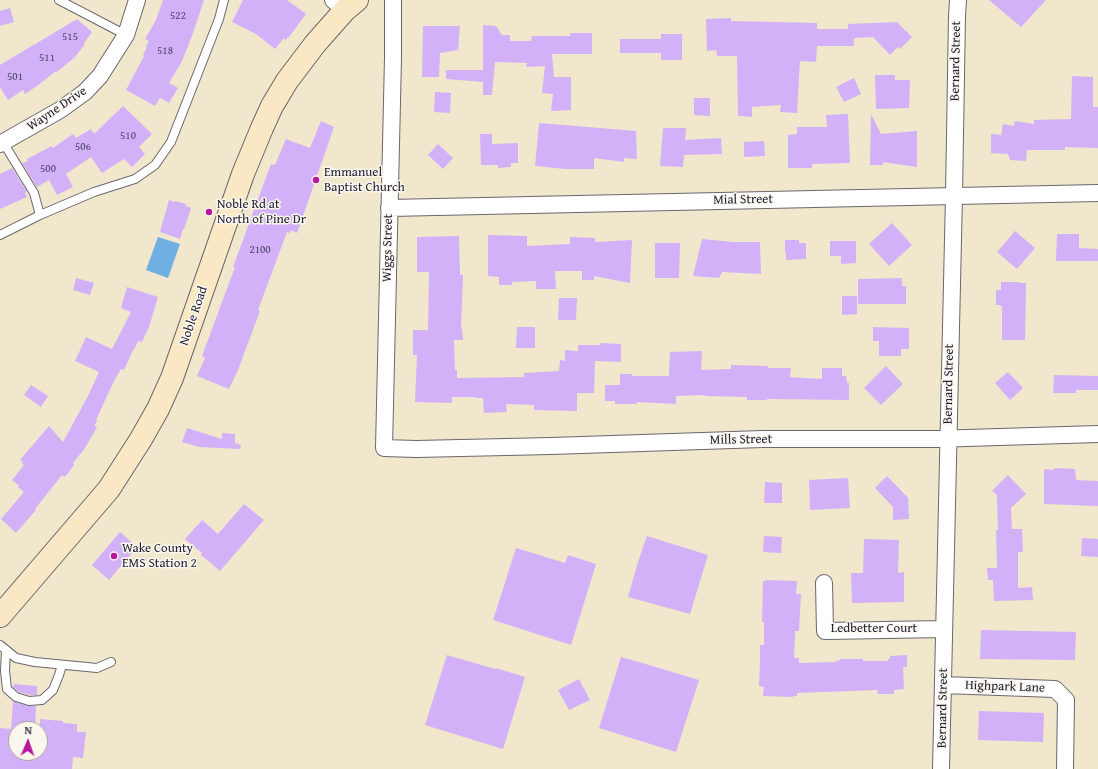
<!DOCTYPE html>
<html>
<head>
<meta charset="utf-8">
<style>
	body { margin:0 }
	#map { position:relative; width:1098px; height:769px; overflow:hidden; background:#f0e7cc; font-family:"Gentium Book Plus",serif }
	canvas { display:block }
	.north { position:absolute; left:8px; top:721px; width:40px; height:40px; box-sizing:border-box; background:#fbf7ec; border:1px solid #a4a2a5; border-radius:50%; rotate:2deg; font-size:11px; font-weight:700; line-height:16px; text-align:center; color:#22223b }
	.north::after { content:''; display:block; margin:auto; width:14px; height:18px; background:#b5179e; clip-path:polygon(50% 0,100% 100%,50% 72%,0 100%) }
</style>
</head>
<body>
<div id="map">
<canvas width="1098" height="769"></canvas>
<div class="north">N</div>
</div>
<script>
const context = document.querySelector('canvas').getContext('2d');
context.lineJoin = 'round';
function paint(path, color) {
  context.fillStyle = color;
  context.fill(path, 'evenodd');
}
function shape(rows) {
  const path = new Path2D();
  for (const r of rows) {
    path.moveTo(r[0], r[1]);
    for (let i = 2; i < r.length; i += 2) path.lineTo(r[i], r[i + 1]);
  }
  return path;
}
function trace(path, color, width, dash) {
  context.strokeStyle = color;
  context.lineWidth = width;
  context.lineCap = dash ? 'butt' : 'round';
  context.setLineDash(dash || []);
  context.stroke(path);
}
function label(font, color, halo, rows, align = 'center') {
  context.font = font + ' "Gentium Book Plus",serif';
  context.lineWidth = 3;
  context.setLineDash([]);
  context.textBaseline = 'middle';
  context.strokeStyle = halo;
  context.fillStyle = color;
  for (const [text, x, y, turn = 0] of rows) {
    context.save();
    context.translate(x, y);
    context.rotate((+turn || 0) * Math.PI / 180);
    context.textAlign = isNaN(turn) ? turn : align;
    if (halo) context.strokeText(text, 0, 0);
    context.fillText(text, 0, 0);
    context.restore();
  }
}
paint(shape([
	[158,237,180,244,168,278,146,270]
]), '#6fafe2');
paint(shape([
	[163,0,204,0,192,36,182,61,169,83,178,88,169,103,160,98,155,106,126,90,144,56,143,55,147,47,146,46,149,41,145,39,156,20],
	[243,0,287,0,306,14,289,37,288,37,286,40,284,38,275,49,256,34,232,22],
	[989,0,1046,0,1021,27],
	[10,8,14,22,0,26,0,11],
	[731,18,731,21,817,23,817,29,848,29,848,24,897,22,912,37,900,49,898,47,890,55,873,37,854,38,854,46,817,46,816,62,800,61,797,113,780,112,781,105,752,107,752,117,738,116,737,56,717,56,716,50,707,51,706,19],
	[77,19,92,32,84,43,85,44,75,57,57,72,56,71,37,86,25,94,23,90,8,100,0,87,0,65,35,44,35,45,37,43],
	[483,25,496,26,502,35,510,35,510,41,531,41,532,36,570,36,570,33,592,33,592,54,552,54,554,77,571,77,571,110,551,111,553,94,542,93,545,66,526,67,527,63,495,62,492,95,483,95,483,82,446,79,446,70,483,70],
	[423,26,460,26,458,50,440,53,439,77,422,77],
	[661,34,682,34,682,60,661,60,661,53,620,53,620,39,661,39],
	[875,75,895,75,895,80,910,80,909,108,876,109],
	[1072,76,1093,77,1093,107,1098,107,1098,148,1065,147,1065,150,1027,150,1026,161,1010,160,1008,154,991,153,991,134,1001,135,1003,124,1014,126,1015,121,1034,124,1034,120,1071,119],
	[854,78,861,94,844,102,836,87],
	[435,92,451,93,450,113,434,112],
	[694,98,710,98,710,116,694,115],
	[123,106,152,134,139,147,145,154,132,167,124,159,102,173,91,157,66,174,73,187,57,195,49,180,37,187,22,163,28,161,27,159,52,146,53,148,73,134,76,138,91,129,94,134],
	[848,114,850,163,812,164,812,168,788,168,788,135,797,134,797,127,827,127,826,115],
	[871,114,881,134,917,131,917,167,883,162,883,165,870,165],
	[321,121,334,127,297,233,291,230,290,233,287,232,258,310,260,311,238,370,229,389,197,376,205,358,202,356,235,267,233,267,271,164,275,165,286,139,310,148],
	[539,123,636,131,637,159,624,158,624,162,594,158,594,169,565,169,535,166],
	[663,128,686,128,685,140,721,138,722,154,684,155,683,167,660,166],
	[480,134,492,134,492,144,518,143,518,163,511,163,511,167,498,168,498,165,481,165],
	[764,141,765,156,744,157,744,142],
	[438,144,453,158,443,169,428,155],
	[12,168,27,192,25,193,27,197,0,209,0,174],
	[169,200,175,202,175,201,186,204,186,206,191,208,184,229,183,229,180,239,160,232],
	[892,223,912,245,889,266,869,244],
	[1015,231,1035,248,1017,269,997,252],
	[1057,234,1079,234,1079,248,1098,249,1098,261,1056,261],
	[488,235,527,236,527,246,570,244,570,237,595,238,595,242,632,240,630,283,594,276,594,280,582,280,582,271,555,271,556,289,536,289,536,281,512,282,512,285,499,285,499,277,488,276],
	[459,236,460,275,463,275,461,328,462,328,463,340,454,340,455,370,457,370,457,378,524,377,524,373,559,371,560,360,565,361,565,350,578,351,578,345,600,345,600,343,621,344,621,362,595,361,594,393,577,393,577,411,534,410,534,405,506,404,507,412,484,413,483,398,475,398,475,397,452,397,452,403,415,402,417,355,413,355,413,330,428,330,429,272,417,272,417,237],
	[702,239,733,242,760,242,761,274,722,272,719,278,693,276],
	[785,240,799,240,799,243,806,243,806,259,786,260,786,253,785,253],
	[830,241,856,241,856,263,841,264,841,256,830,256],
	[655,243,680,243,679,278,655,278],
	[76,278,94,283,90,295,73,290],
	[902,278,902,286,906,286,906,304,858,304,858,279],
	[1001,282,1019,282,1019,283,1026,283,1025,340,1002,340,1002,306,1000,306,1000,305,996,305,996,290,1001,290],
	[127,287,158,297,149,327,142,342,138,341,134,350,133,350,124,370,121,369,114,381,96,420,97,421,94,426,97,427,85,448,73,463,74,465,65,477,62,475,35,509,36,510,16,533,1,519,24,492,18,487,19,486,12,480,24,465,22,464,23,462,20,460,49,426,63,442,88,396,99,372,75,361,86,337,112,349,131,312,121,308],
	[842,296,857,296,857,314,842,315],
	[559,298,577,298,576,320,558,320],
	[517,327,535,327,535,348,516,348],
	[873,327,909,328,909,349,901,349,901,356,879,356,879,341,873,341],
	[702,351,701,370,731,369,731,365,768,366,768,368,791,368,790,377,822,379,822,368,842,368,842,376,846,376,847,383,849,383,849,400,767,399,767,400,747,400,747,397,705,396,705,395,676,396,676,404,637,402,637,404,615,404,615,401,605,401,605,385,620,385,620,374,632,374,632,376,669,376,670,352],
	[886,366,903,384,881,405,864,388],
	[1008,372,1023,388,1010,400,995,383],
	[1054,375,1098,376,1098,390,1076,390,1076,393,1053,393],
	[31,385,48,396,41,407,24,395],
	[187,428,222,439,222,433,235,434,235,443,241,445,240,449,199,447,182,442],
	[1054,468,1075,469,1076,480,1098,481,1098,506,1044,504,1044,469,1054,470],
	[1008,475,1026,494,1011,508,1012,529,1022,529,1023,552,1018,552,1018,588,1032,587,1033,600,994,601,993,580,988,580,987,568,997,568,996,530,998,530,997,495,992,491],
	[887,476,908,498,909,519,893,520,893,507,875,488],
	[848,478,850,508,810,510,809,480],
	[765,482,782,483,782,503,764,503],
	[244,504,264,520,220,571,201,555,202,553,185,539,202,520,218,534],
	[120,532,137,547,109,580,92,565],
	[647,536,708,555,690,614,628,597,638,562],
	[764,536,782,537,781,553,763,552],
	[1082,538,1098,539,1098,557,1081,556],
	[864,539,899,540,898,573,904,572,904,602,852,603,851,573,863,573],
	[516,548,565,563,568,555,596,564,571,645,493,620],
	[766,580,797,581,796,594,801,594,799,631,795,631,795,633,794,658,799,658,799,663,836,662,836,661,840,660,840,659,863,659,863,661,888,661,888,659,890,659,890,656,907,655,907,667,903,667,904,689,894,690,894,694,878,694,877,690,797,693,797,696,793,696,793,697,763,696,764,687,759,686,760,662,760,645,764,645,764,622,762,622,763,581,766,581],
	[981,630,1076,632,1075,660,980,659],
	[447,655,495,669,496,668,525,677,503,749,425,725],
	[621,657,649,665,699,680,676,752,599,728],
	[579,679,590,700,569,710,558,690],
	[14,684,37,686,37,695,30,695,19,692,13,687],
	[13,701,27,706,36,706,35,729,15,729,16,753,40,753,40,719,63,721,63,723,77,724,77,732,86,732,83,758,73,757,72,769,0,769,0,728,11,729],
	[979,711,1044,713,1043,742,978,740]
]), '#d3b1f9');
const lane = shape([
	[59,0,126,35],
	[3,142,34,193,40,215],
	[0,235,40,215,94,192,135,179,155,165,171,142,219,19,224,0],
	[0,645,16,658,35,662,97,668,111,662],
	[6,650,5,671,7,689,16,697,29,701,42,700,53,690,59,675,62,665]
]);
const street = shape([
	[333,0,345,10],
	[393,0,393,58,384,448,416,449,551,446,763,439,934,439,1098,434],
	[0,144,60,110,85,92,100,76,126,35,137,0],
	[389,208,1098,193],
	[824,583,825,631,944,629],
	[943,685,1055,689,1066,700,1065,769],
	[941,769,954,195,957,16,958,0]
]);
const secondary = shape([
	[0,616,109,489,141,439,158,409,172,378,243,174,262,128,272,106,287,81,315,44,345,10,357,0]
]);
trace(lane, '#6a676e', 10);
trace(street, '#6a676e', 18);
trace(secondary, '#6a676e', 24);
trace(lane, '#fff', 8);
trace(street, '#fff', 16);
trace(secondary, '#fae7c3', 22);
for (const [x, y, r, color] of [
	[316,180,4,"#b5179e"],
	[209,212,4,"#b5179e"],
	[114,556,4,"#b5179e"]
]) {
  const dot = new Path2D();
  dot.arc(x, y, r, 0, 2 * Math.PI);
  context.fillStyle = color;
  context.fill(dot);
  trace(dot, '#fbf7ec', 1.5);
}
label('11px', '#4e466a', null, [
	["522",178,16],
	["515",70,37],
	["518",165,51],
	["511",47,58],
	["501",15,77],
	["510",128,136],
	["506",83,147],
	["500",48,169],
	["2100",260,250]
]);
label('13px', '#22223b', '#fbf7ec', [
	["Bernard Street",956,61,-89],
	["Wayne Drive",57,109,-34],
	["Mial Street",743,200,-1],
	["Wiggs Street",388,248,-89],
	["Noble Road",194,316,-71],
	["Bernard Street",949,384,-89],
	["Mills Street",741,440,-1],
	["Ledbetter Court",874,629],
	["Highpark Lane",1005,687,2],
	["Bernard Street",943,708,-89]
]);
label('13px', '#22223b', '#fbf7ec', [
	["Emmanuel",324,173],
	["Baptist Church",324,188],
	["Noble Rd at",217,205],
	["North of Pine Dr",217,220],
	["Wake County",122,549],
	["EMS Station 2",122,564]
], 'left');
</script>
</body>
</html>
